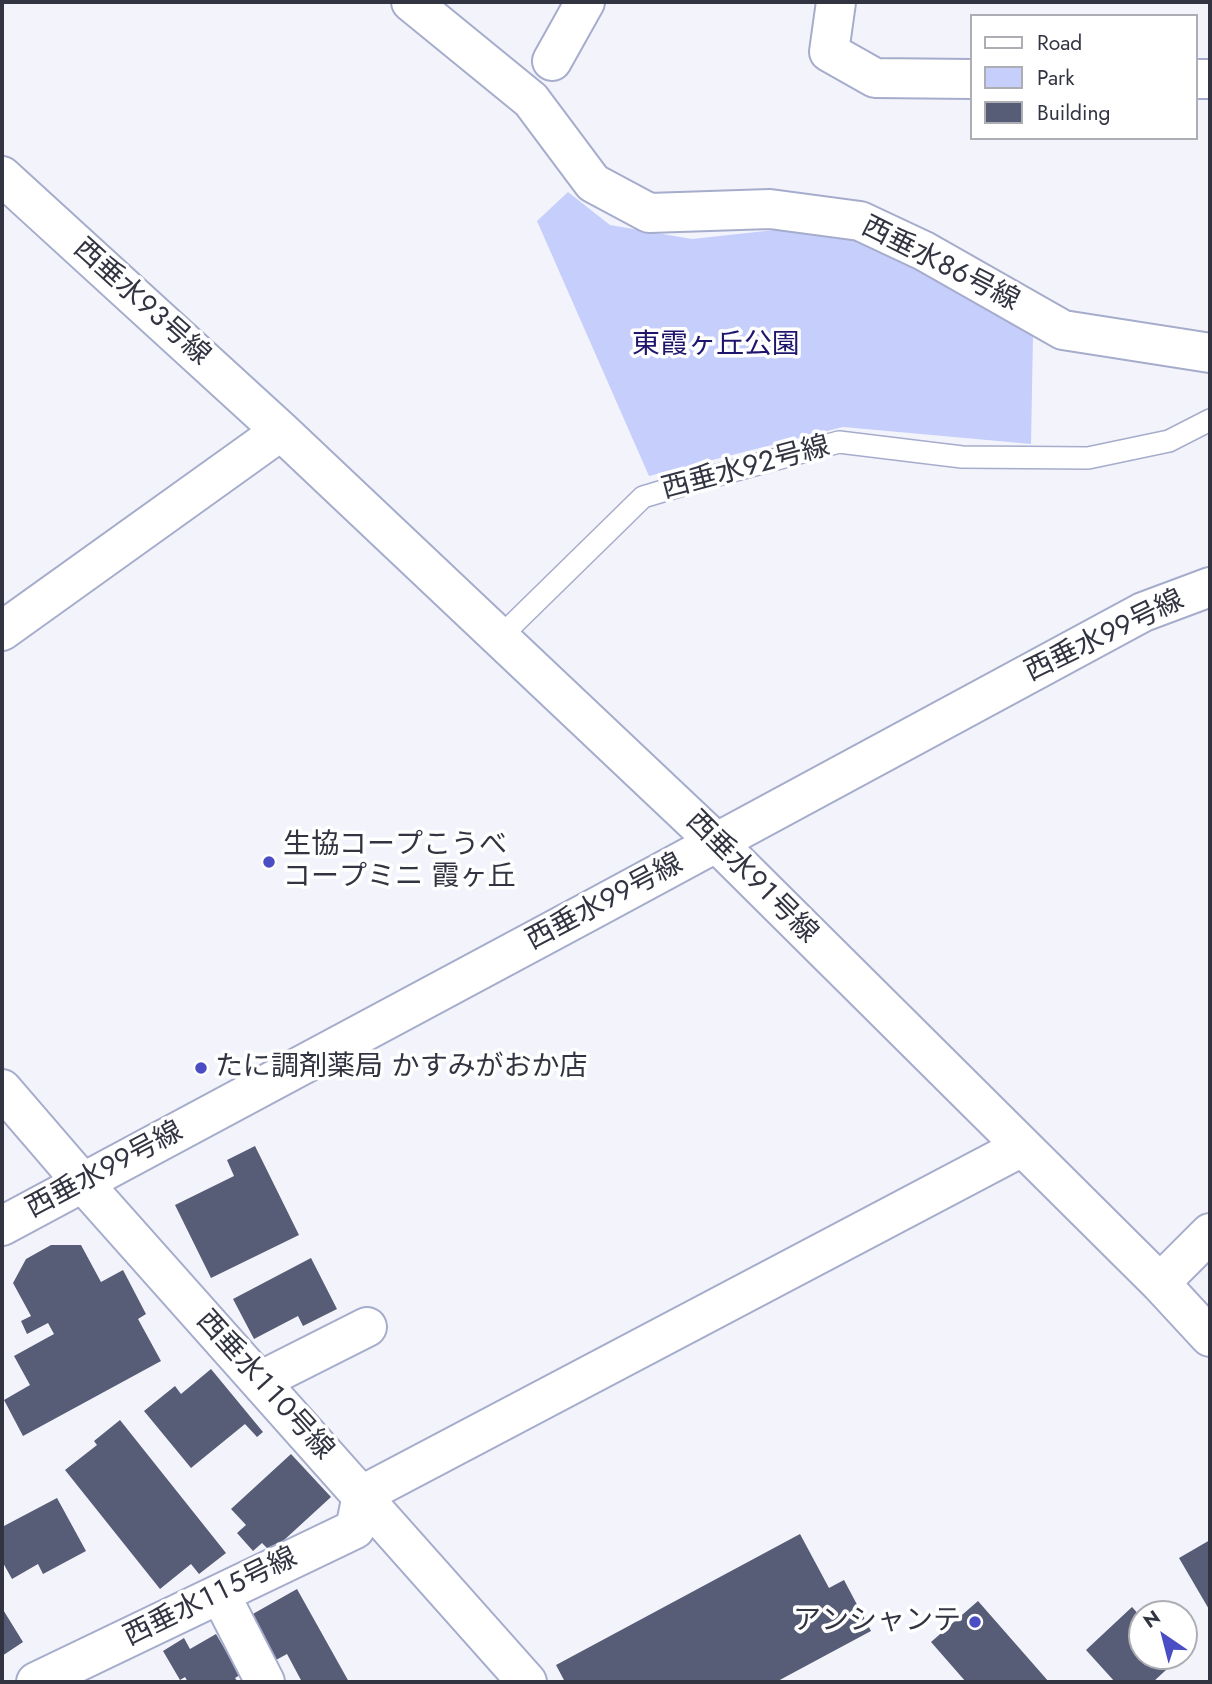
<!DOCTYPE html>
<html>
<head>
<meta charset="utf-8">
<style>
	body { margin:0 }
	#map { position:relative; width:1212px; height:1684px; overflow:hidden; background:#f3f4fb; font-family:Jost,sans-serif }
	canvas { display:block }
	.frame { position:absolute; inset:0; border:4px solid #323541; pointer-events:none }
	.legend { position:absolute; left:970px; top:14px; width:228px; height:126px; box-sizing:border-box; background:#fff; border:2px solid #adaeb3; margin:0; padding:9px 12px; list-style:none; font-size:21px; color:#323541 }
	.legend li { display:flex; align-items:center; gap:14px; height:35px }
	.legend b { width:35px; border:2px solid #adaeb3 }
	.north { position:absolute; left:1128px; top:1600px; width:70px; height:70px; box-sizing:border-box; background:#fff; border:2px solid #adaeb3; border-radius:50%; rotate:325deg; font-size:19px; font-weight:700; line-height:28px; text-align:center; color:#323541 }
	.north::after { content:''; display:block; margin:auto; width:24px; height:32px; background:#4a4dc3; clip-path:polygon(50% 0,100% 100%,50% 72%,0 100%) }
</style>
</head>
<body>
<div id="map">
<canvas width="1212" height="1684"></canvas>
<div class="frame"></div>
<ul class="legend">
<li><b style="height:9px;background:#fff"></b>Road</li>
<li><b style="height:19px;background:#c6cffb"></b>Park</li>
<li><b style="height:19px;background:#575c77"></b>Building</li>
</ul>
<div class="north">N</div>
</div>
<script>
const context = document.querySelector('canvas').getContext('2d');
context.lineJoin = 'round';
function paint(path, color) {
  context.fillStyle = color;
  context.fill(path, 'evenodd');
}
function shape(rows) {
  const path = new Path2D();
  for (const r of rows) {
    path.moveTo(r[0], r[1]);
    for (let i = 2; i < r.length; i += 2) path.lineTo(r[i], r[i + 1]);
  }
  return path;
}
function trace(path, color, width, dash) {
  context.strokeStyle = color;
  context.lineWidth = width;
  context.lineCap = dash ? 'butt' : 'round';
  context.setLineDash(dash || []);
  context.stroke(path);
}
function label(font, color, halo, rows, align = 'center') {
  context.font = font + ' Jost,"Noto Sans JP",sans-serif';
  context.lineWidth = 7;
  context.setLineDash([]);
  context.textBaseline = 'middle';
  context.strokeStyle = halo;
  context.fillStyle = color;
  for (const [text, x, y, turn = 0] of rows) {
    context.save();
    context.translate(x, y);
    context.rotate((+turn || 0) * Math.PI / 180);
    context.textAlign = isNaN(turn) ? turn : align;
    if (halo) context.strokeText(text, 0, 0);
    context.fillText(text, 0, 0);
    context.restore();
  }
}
paint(shape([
	[568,192,610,225,692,239,820,225,915,265,1033,336,1031,444,843,427,649,476,537,221]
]), '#c6cffb');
paint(shape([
	[255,1146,299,1235,211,1278,175,1205,234,1176,227,1160],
	[51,1245,81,1245,101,1282,123,1270,146,1314,138,1319,161,1361,23,1436,4,1400,30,1385,14,1356,54,1334,48,1323,27,1334,21,1321,31,1316,13,1283,26,1259],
	[311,1258,337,1309,303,1326,298,1316,254,1339,233,1299],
	[211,1369,263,1432,257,1437,245,1424,191,1468,144,1411,175,1386,181,1394],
	[120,1420,226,1553,199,1574,191,1564,160,1589,65,1470,97,1445,94,1441],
	[291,1454,331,1497,271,1552,262,1543,253,1551,237,1533,246,1525,231,1509],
	[57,1498,86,1551,43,1574,38,1564,12,1579,2,1561,2,1527],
	[800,1534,829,1588,844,1580,871,1631,776,1682,565,1682,556,1665],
	[1210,1540,1210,1611,1179,1558],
	[297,1589,349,1682,302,1682,287,1654,276,1660,251,1615],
	[978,1601,1049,1682,966,1682,931,1642],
	[1132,1607,1142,1618,1142,1656,1177,1656,1179,1658,1153,1682,1115,1682,1086,1650],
	[2,1608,23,1642,2,1656],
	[216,1634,240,1675,235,1678,238,1682,188,1682,185,1677,180,1680,163,1651,184,1638,190,1649]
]), '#575c77');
const service = shape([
	[500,637,643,497,696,481,839,442,962,457,1088,458,1169,441,1210,420]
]);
const minor = shape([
	[411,2,531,100,593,183,649,213,770,209,860,221,924,251,1063,330,1210,353],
	[836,2,829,52,875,78,972,79],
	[552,61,585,2],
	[1196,79,1210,79],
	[2,176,281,431,717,843,1160,1283,1210,1337],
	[2,631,281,431],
	[2,1089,83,1183,527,1682],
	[2,1226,597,907,1143,612,1210,587],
	[1160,1283,1210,1233],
	[260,1381,367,1327],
	[220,1594,265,1682],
	[36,1682,355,1529,362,1495,1022,1147]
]);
trace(service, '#a6accb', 24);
trace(minor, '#a6accb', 42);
trace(service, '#fff', 21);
trace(minor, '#fff', 38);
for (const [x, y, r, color] of [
	[269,862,7,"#4a4dc3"],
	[201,1068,7,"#4a4dc3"],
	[975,1622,7,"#4a4dc3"]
]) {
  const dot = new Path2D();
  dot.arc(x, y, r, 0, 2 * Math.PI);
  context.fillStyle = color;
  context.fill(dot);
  trace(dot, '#fff', 2.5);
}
label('28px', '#323541', '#fff', [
	["西垂水８６号線",940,265,27],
	["西垂水９３号線",141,303,42],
	["西垂水９２号線",746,469,-15],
	["西垂水９９号線",1105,637,-26],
	["西垂水９１号線",751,878,45],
	["西垂水９９号線",605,903,-28],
	["西垂水９９号線",105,1171,-28],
	["西垂水１１０号線",264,1386,48],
	["西垂水１１５号線",211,1598,-26]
]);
label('28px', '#1e166d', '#fff', [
	["東霞ヶ丘公園",716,346]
]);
label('28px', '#323541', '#fff', [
	["生協コープこうべ",283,846],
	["コープミニ 霞ヶ丘",283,878],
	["たに調剤薬局 かすみがおか店",215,1068],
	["アンシャンテ",961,1622,"right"]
], 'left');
</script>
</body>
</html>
